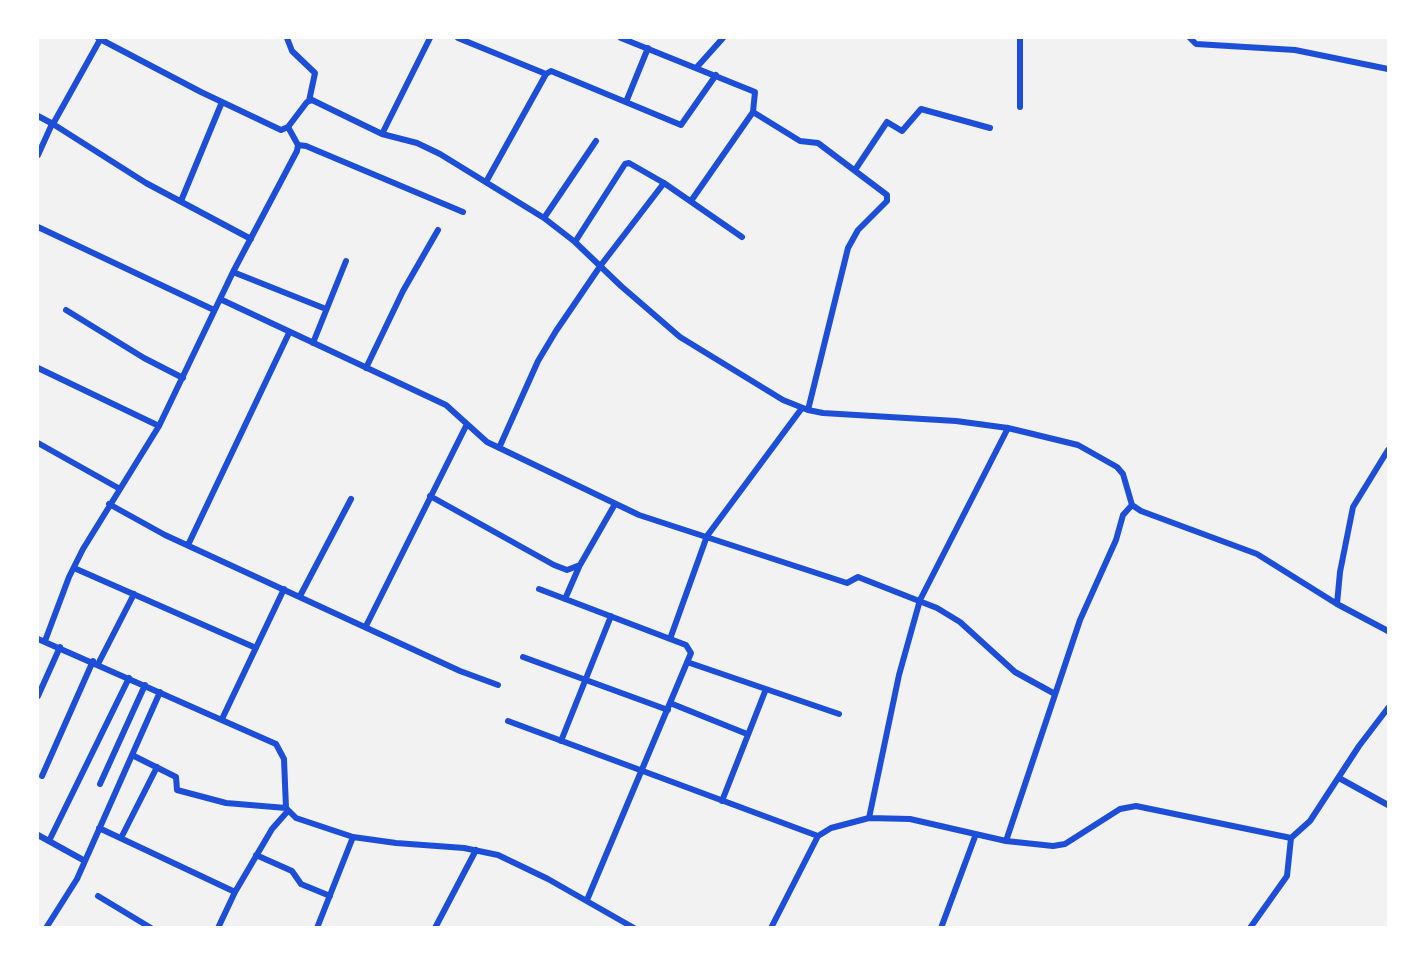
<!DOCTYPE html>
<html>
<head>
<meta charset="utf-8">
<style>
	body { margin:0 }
	#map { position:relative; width:1426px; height:965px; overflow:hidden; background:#f2f2f2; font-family:"Crimson Pro",serif }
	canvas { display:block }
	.frame { position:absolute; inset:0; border:39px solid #fff; pointer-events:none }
</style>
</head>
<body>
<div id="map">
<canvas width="1426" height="965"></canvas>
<div class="frame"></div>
</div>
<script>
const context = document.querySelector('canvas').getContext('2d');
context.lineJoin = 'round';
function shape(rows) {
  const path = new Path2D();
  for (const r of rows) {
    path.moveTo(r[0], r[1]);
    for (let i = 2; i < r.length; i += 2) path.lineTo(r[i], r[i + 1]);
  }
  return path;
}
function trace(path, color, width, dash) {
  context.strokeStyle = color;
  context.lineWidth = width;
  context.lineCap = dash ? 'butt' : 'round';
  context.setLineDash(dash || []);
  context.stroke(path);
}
trace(shape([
	[98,38,201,92,281,130,288,127,307,102,312,100,382,134,417,143,440,154,544,218,575,242,621,286,680,337,783,400,808,410,823,413,956,421,1008,428,1078,445,1117,467,1123,474,1132,505,1141,511,1257,554,1337,604,1388,631],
	[101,38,53,124,146,183,251,239],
	[287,38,292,51,315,73,309,101],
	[458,38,546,74],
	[621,38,755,92,753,112,800,141,818,143,887,195,887,201,858,230,848,248,808,410],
	[1020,38,1020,107],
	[1190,38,1196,44,1295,50,1388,69],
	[697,67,723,38],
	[626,102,648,48],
	[38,116,53,124],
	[382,134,430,38],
	[298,145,306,146,463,212],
	[38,155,52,124],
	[855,170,887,122,902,131,921,109,990,128],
	[486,182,546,74,551,71,681,125,716,75],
	[181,201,222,102],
	[691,201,753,112],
	[544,218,596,141],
	[38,227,214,310],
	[575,242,625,164,629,163,664,183,742,237],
	[233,272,326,309],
	[220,299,446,405,487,442,639,515,847,583,858,577,937,608,960,622,1015,672,1055,694],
	[66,310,144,358,183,378],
	[313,343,346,261],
	[38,368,159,426],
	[366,368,403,291,438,230],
	[38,443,120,489],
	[499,448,538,361,556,331,601,265,664,183],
	[430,496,554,565,567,570,580,565,615,504],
	[109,504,165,535,460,671,498,685],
	[188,545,289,333],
	[74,568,256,648],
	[539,589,686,645,691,653,587,900],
	[300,596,351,499],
	[565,599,579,567],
	[1337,604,1340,572,1353,507,1388,450],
	[366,626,467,424],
	[38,639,276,744,284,759,286,808,296,818,353,837,396,843,464,848,498,855,548,879,634,928],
	[670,639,707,536,802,408],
	[45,641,69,577,83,549,159,426,233,272,297,151,298,145,288,127],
	[523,657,668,710],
	[687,662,839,714],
	[98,664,134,594],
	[38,696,60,647],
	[670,703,747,734],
	[222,719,284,589],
	[508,721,818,836],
	[561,741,611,616],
	[132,755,176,777,177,790,226,803,286,808],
	[42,776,93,661],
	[1339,778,1388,805],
	[100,784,145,685],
	[722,801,766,689],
	[869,818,899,675,920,600,1008,428],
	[99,828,235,892],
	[38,835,85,861],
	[121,838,157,767],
	[49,841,129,678],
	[1006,841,1080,620,1116,540,1123,515,1132,505],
	[256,855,292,871,301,884,330,896],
	[98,896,151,928],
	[46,928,77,879,160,692],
	[218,928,235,892,272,829,287,812],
	[317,928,353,837],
	[435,928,476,850],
	[771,928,818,836,831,828,869,818,910,819,1006,841,1053,846,1065,844,1120,809,1136,806,1291,838,1310,821,1359,746,1388,708],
	[941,928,976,834],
	[1250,928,1287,876,1291,838]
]), '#1d4ed8', 6);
</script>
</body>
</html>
